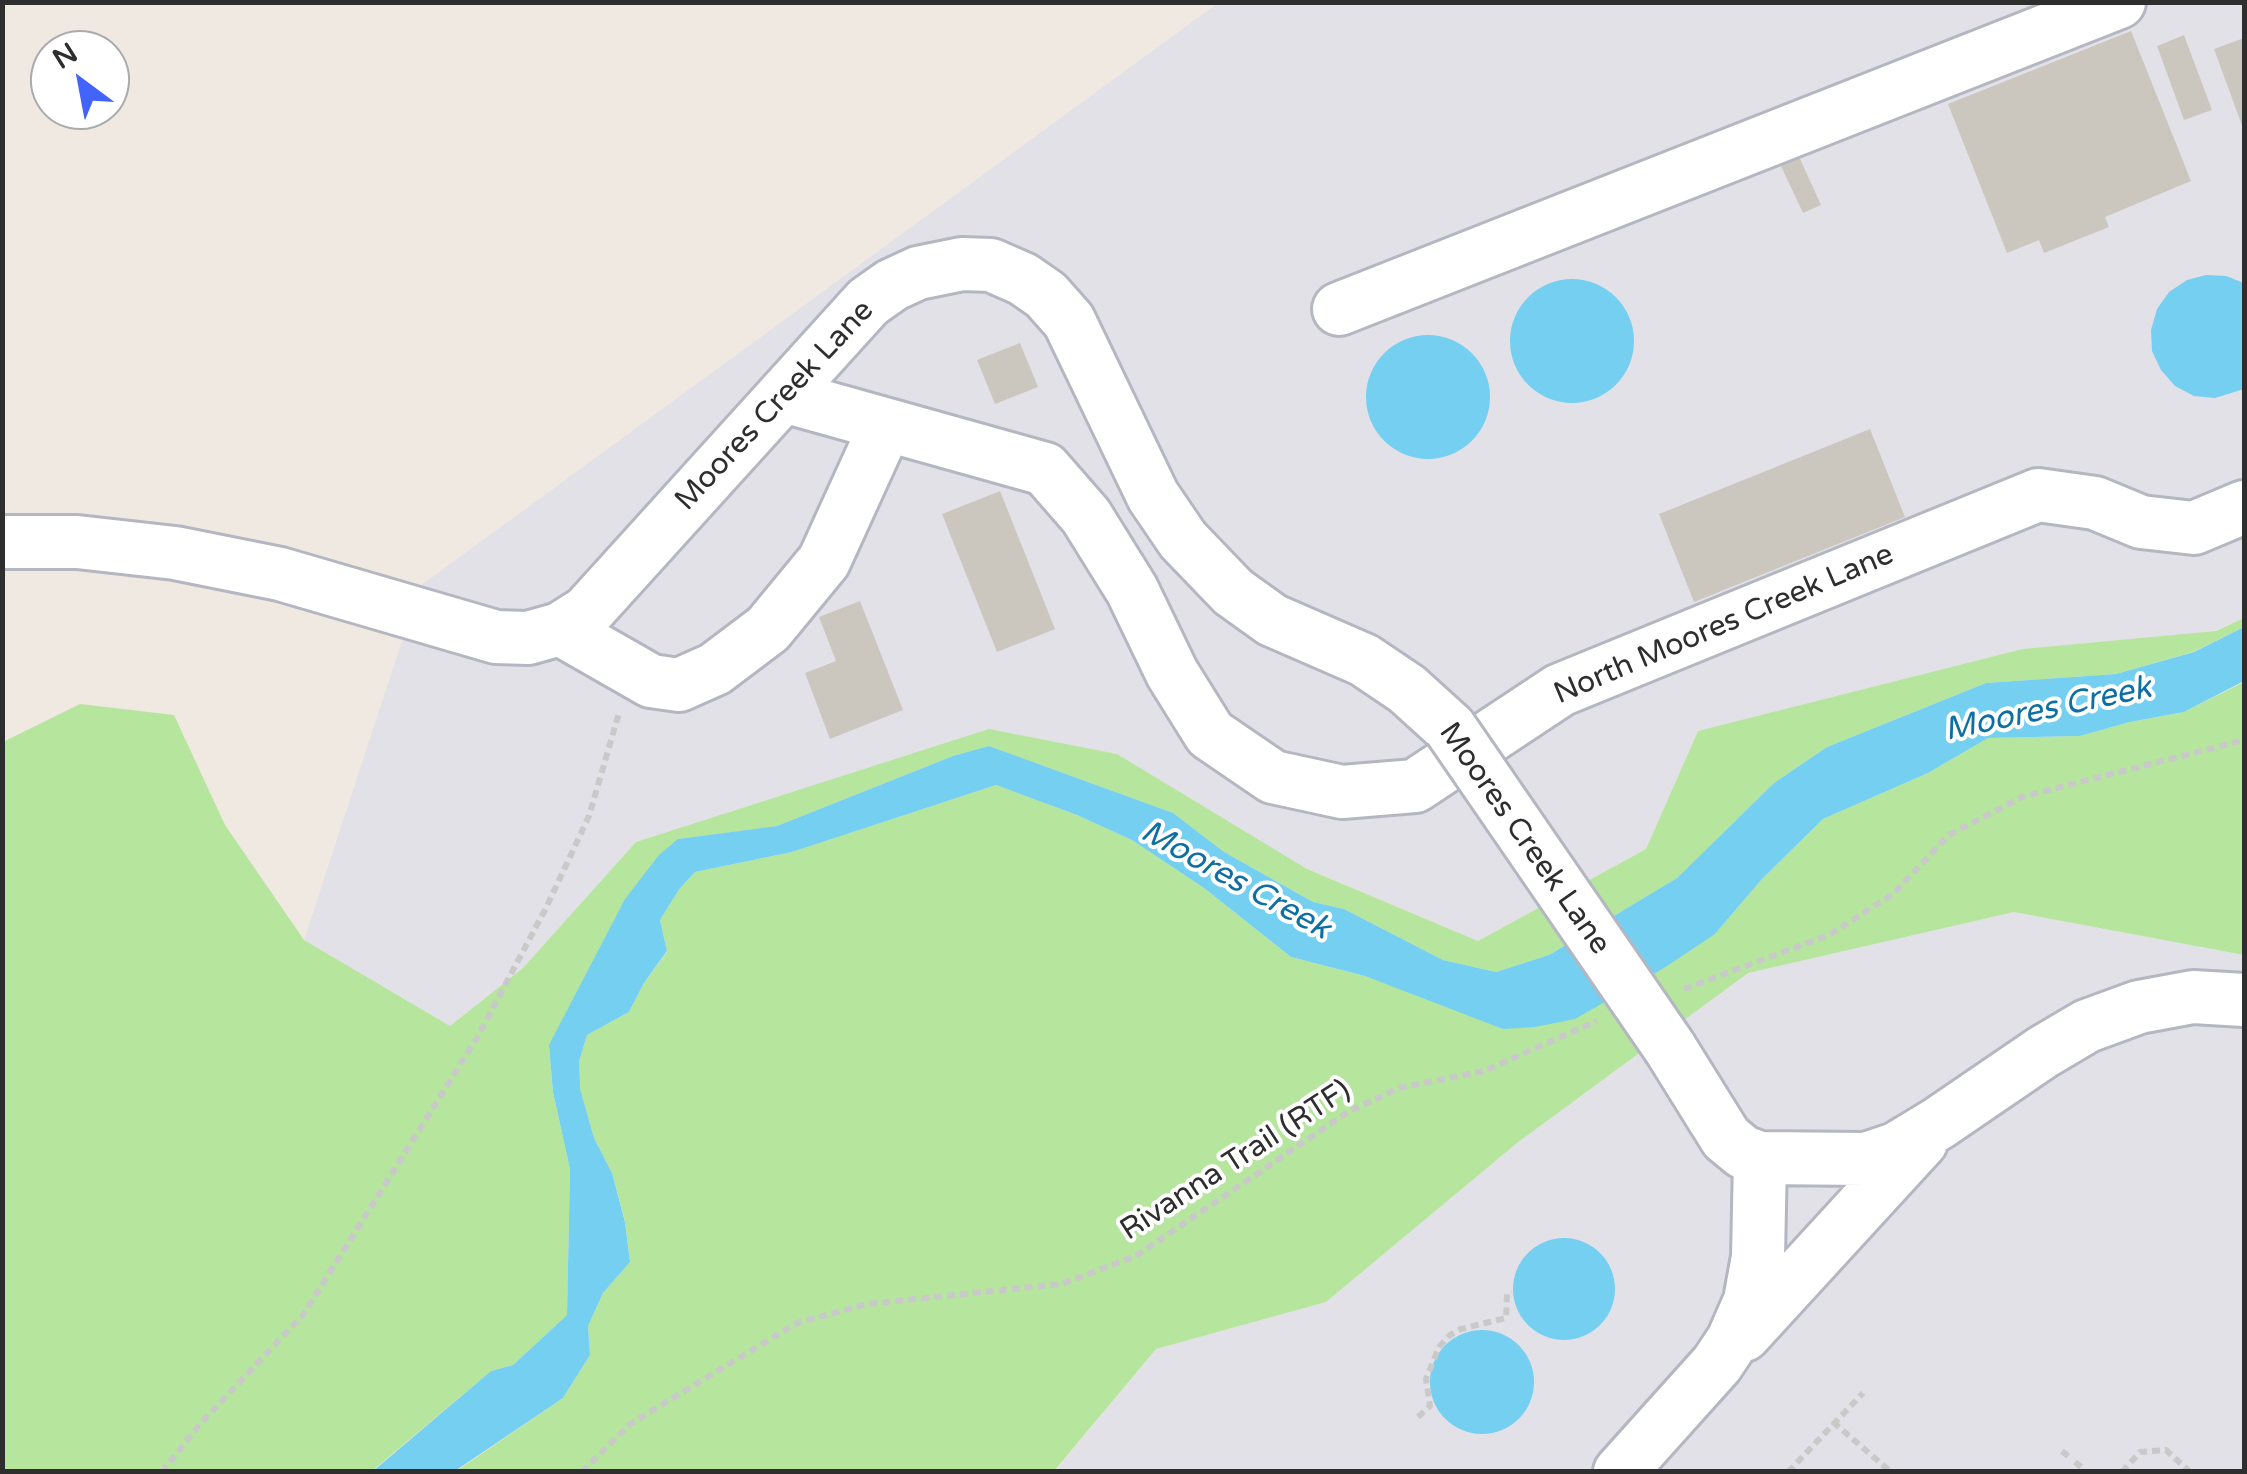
<!DOCTYPE html>
<html>
<head>
<meta charset="utf-8">
<style>
	body { margin:0 }
	#map { position:relative; width:2247px; height:1474px; overflow:hidden; background:#efe9e1; font-family:"Varela Round",sans-serif }
	canvas { display:block }
	.frame { position:absolute; inset:0; border:5px solid #2e2e2e; pointer-events:none }
	.north { position:absolute; left:30px; top:30px; width:100px; height:100px; box-sizing:border-box; background:#fff; border:2px solid #ababab; border-radius:50%; rotate:328deg; font-size:28px; font-weight:700; line-height:40px; text-align:center; color:#2e2e2e }
	.north::after { content:''; display:block; margin:auto; width:35px; height:45px; background:#4264fb; clip-path:polygon(50% 0,100% 100%,50% 72%,0 100%) }
</style>
</head>
<body>
<div id="map">
<canvas width="2247" height="1474"></canvas>
<div class="frame"></div>
<div class="north">N</div>
</div>
<script>
const context = document.querySelector('canvas').getContext('2d');
context.lineJoin = 'round';
function paint(path, color) {
  context.fillStyle = color;
  context.fill(path, 'evenodd');
}
function shape(rows) {
  const path = new Path2D();
  for (const r of rows) {
    if (r.length === 3) {
      path.moveTo(r[0] + r[2], r[1]);
      path.arc(r[0], r[1], r[2], 0, 2 * Math.PI);
      continue;
    }
    path.moveTo(r[0], r[1]);
    for (let i = 2; i < r.length; i += 2) path.lineTo(r[i], r[i + 1]);
  }
  return path;
}
function trace(path, color, width, dash) {
  context.strokeStyle = color;
  context.lineWidth = width;
  context.lineCap = dash ? 'butt' : 'round';
  context.setLineDash(dash || []);
  context.stroke(path);
}
function label(font, color, halo, rows, align = 'center') {
  context.font = font + ' "Varela Round",sans-serif';
  context.lineWidth = 8;
  context.setLineDash([]);
  context.textBaseline = 'middle';
  context.strokeStyle = halo;
  context.fillStyle = color;
  for (const [text, x, y, turn = 0] of rows) {
    context.save();
    context.translate(x, y);
    context.rotate((+turn || 0) * Math.PI / 180);
    context.textAlign = isNaN(turn) ? turn : align;
    if (halo) context.strokeText(text, 0, 0);
    context.fillText(text, 0, 0);
    context.restore();
  }
}
paint(shape([
	[1218,3,2244,3,2244,618,2216,630,1698,731,1646,849,1478,941,1307,869,636,842,523,968,450,1026,304,940,420,586],
	[2014,912,2244,955,2244,1471,1054,1472,1156,1349,1326,1302,1517,1143,1747,973]
]), '#e3e1e8');
paint(shape([
	[2244,618,2244,627,2193,652,2116,674,1986,683,1827,747,1774,783,1677,878,1549,955,1496,972,1443,960,1344,909,1313,902,1224,852,1173,813,989,746,953,756,777,826,678,839,549,1045,553,1092,570,1169,567,1315,513,1365,491,1371,372,1471,3,1472,3,742,80,704,174,715,225,825,304,940,450,1026,523,968,636,842,989,729,1117,754,1307,869,1478,941,1646,849,1698,731,2023,649,2216,631],
	[2244,682,2244,955,2014,912,1748,973,1517,1143,1326,1302,1156,1349,1054,1471,455,1472,563,1398,590,1355,588,1326,603,1293,630,1262,625,1221,612,1173,594,1138,579,1089,579,1062,587,1035,629,1012,644,983,667,952,660,920,680,888,695,872,792,852,996,785,1077,815,1132,840,1204,888,1291,957,1365,976,1423,997,1715,934,1762,879,1823,819,1928,773,1988,738,2080,736,2130,722,2184,712]
]), '#b6e59e');
paint(shape([
	[2206,275,2226,276,2244,283,2244,389,2215,398,2194,396,2175,386,2161,370,2152,351,2151,330,2157,309,2169,292,2187,280],
	[1572,341,62],
	[1428,397,62],
	[2244,627,2244,681,2184,712,2130,722,2080,736,1988,738,1928,773,1823,819,1762,879,1715,934,1664,968,1575,1019,1535,1027,1503,1029,1365,976,1291,957,1204,888,1132,840,1077,815,996,785,792,852,695,872,680,888,660,920,667,951,644,983,629,1012,587,1035,579,1062,580,1089,594,1138,612,1173,625,1222,630,1262,603,1293,588,1326,590,1355,563,1398,455,1471,372,1472,491,1371,513,1365,567,1315,570,1169,553,1092,549,1045,625,899,659,855,678,839,777,826,953,756,989,746,1173,813,1224,852,1313,902,1344,909,1443,960,1496,972,1549,955,1677,878,1774,783,1827,747,1986,683,2116,674,2194,652],
	[1564,1289,51],
	[1482,1382,52]
]), '#75cff0');
paint(shape([
	[2131,31,2191,181,2105,217,2109,227,2044,253,2039,240,2007,253,1948,104],
	[2184,35,2212,110,2184,120,2157,46],
	[2244,38,2244,131,2214,49],
	[1791,139,1821,205,1803,213,1772,147],
	[1020,343,1038,387,995,404,977,360],
	[1870,429,1905,517,1694,602,1659,514],
	[1000,491,1055,629,997,652,942,514],
	[860,601,903,710,830,739,805,673,836,661,819,617]
]), '#cbc7bf');
const minor = shape([
	[1339,309,2119,2],
	[784,396,1045,469,1086,516,1132,590,1172,673,1210,734,1273,777,1342,792,1415,786,1560,690,2038,495,2095,503,2141,522,2194,528,2244,507],
	[2,542,77,542,175,553,280,574,496,637,528,638,560,629,587,612,868,302,892,285,918,273,962,264,991,265,1023,279,1046,295,1069,321,1153,496,1183,540,1233,592,1272,620,1364,660,1407,689,1450,728],
	[560,629,651,681,679,685,715,669,768,629,824,561,886,425],
	[1670,1048,1726,1138,1743,1152,1760,1158,1866,1159,1896,1149,1939,1123,2043,1052,2087,1026,2139,1007,2193,997,2244,1000],
	[1744,1335,1921,1142],
	[1620,1472,1717,1364,1733,1340,1750,1301,1758,1257,1760,1158]
]);
trace(minor, '#b4b7c1', 58);
trace(shape([
	[1684,989,1829,935,1893,894,1949,835,2022,797,2244,740],
	[1418,1417,1430,1406,1426,1379,1439,1347,1450,1335,1461,1329,1506,1318,1507,1294,1512,1293],
	[1833,1422,1891,1472],
	[2062,1451,2069,1457],
	[2075,1462,2081,1467],
	[162,1472,199,1425,303,1315,477,1038,547,906,589,816,619,713],
	[582,1472,630,1424,797,1323,867,1304,1061,1284,1136,1256,1348,1112,1399,1088,1484,1071,1597,1021],
	[1788,1472,1863,1393],
	[2122,1472,2140,1452,2166,1450,2190,1472],
	[2243,1472,2244,1470]
]), '#c9c9c9', 6, [8, 5]);
trace(minor, '#fff', 52);
const minorBridge = shape([
	[1450,728,1670,1048]
]);
trace(minorBridge, '#b4b7c1', 58, []);
trace(minorBridge, '#fff', 52);
label('30px', '#2e2e2e', '#fff', [
	["Moores Creek Lane",775,406,-47],
	["North Moores Creek Lane",1724,625,-23],
	["Moores Creek Lane",1524,839,55],
	["Rivanna Trail (RTF)",1236,1161,-33]
]);
label('italic 32px', '#0d6fa3', '#fff', [
	["Moores Creek",2048,710,-12],
	["Moores Creek",1235,881,29]
]);
</script>
</body>
</html>
